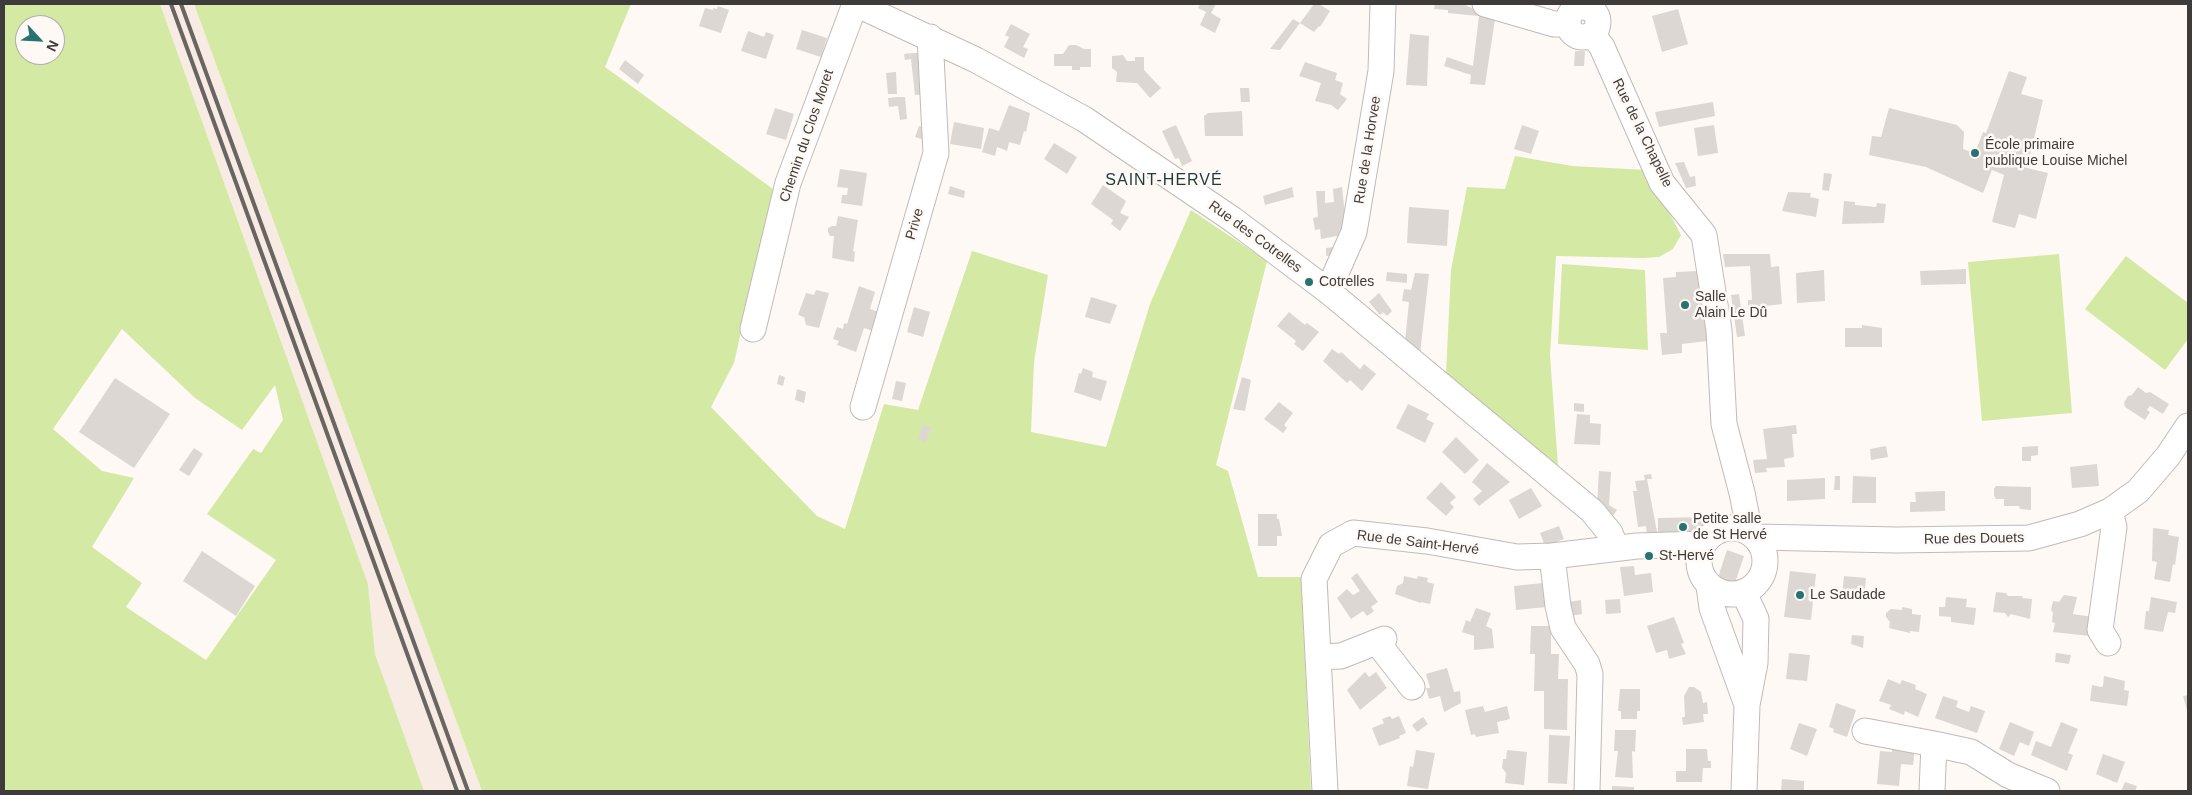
<!DOCTYPE html>
<html>
<head>
<meta charset="utf-8">
<style>
	body { margin:0 }
	#map { position:relative; width:2192px; height:795px; overflow:hidden; background:#fef9f5; font-family:Arial,sans-serif }
	canvas { display:block }
	.frame { position:absolute; inset:0; border:5px solid #3e3c3b; pointer-events:none }
	.north { position:absolute; left:15px; top:15px; width:50px; height:50px; box-sizing:border-box; background:#fef9f5; border:1px solid #b1adab; border-radius:50%; rotate:115deg; font-size:14px; font-weight:700; line-height:20px; text-align:center; color:#3e3c3b }
	.north::after { content:''; display:block; margin:auto; width:18px; height:22px; background:#287372; clip-path:polygon(50% 0,100% 100%,50% 72%,0 100%) }
</style>
</head>
<body>
<div id="map">
<canvas width="2192" height="795"></canvas>
<div class="frame"></div>
<div class="north">N</div>
</div>
<script>
const context = document.querySelector('canvas').getContext('2d');
context.lineJoin = 'round';
function paint(path, color) {
  context.fillStyle = color;
  context.fill(path, 'evenodd');
}
function shape(rows) {
  const path = new Path2D();
  for (const r of rows) {
    if (r.length === 3) {
      path.moveTo(r[0] + r[2], r[1]);
      path.arc(r[0], r[1], r[2], 0, 2 * Math.PI);
      continue;
    }
    path.moveTo(r[0], r[1]);
    for (let i = 2; i < r.length; i += 2) path.lineTo(r[i], r[i + 1]);
  }
  return path;
}
function trace(path, color, width, dash) {
  context.strokeStyle = color;
  context.lineWidth = width;
  context.lineCap = dash ? 'butt' : 'round';
  context.setLineDash(dash || []);
  context.stroke(path);
}
function label(font, color, halo, rows, align = 'center') {
  context.font = font + ' Arial,sans-serif';
  context.lineWidth = 5;
  context.setLineDash([]);
  context.textBaseline = 'middle';
  context.strokeStyle = halo;
  context.fillStyle = color;
  for (const [text, x, y, turn = 0] of rows) {
    context.save();
    context.translate(x, y);
    context.rotate((+turn || 0) * Math.PI / 180);
    context.textAlign = isNaN(turn) ? turn : align;
    if (halo) context.strokeText(text, 0, 0);
    context.fillText(text, 0, 0);
    context.restore();
  }
}
paint(shape([
	[160,4,194,4,482,791,424,791,375,654,368,584]
]), '#f8ebe3');
paint(shape([
	[4,4,160,4,368,584,375,654,424,791,4,791],
	[25,25,55,25,55,55,25,55],
	[122,329,195,398,242,430,275,385,283,420,261,453,253,449,207,514,276,560,206,660,126,607,142,583,92,547,134,478,102,471,53,429],
	[194,4,631,4,605,67,773,189,734,363,711,407,817,516,845,529,884,404,918,410,972,251,1048,275,1034,362,1031,432,1106,447,1150,304,1191,210,1267,261,1216,465,1228,471,1258,577,1301,577,1311,791,482,791],
	[1515,156,1572,166,1647,170,1681,235,1673,249,1659,257,1643,258,1556,256,1550,355,1558,466,1446,373,1451,270,1467,187,1505,189],
	[2059,254,2072,413,1982,421,1968,262],
	[2126,256,2188,303,2188,339,2165,370,2085,309],
	[1562,264,1645,270,1648,350,1558,344]
]), '#d4e9a4');
paint(shape([
	[1200,4,1216,4,1211,13,1221,19,1215,33,1200,25,1206,12,1198,8],
	[1314,4,1319,4,1330,11,1320,27,1319,26,1314,32,1300,23],
	[1435,4,1463,4,1495,19,1485,85,1470,84,1471,75,1444,66,1447,57,1473,66,1479,16,1448,13,1448,10,1434,9],
	[718,6,729,10,721,33,699,26,705,8,713,10,713,8,717,9],
	[1678,9,1688,44,1662,52,1652,16],
	[1293,19,1300,23,1280,50,1270,49],
	[1011,24,1030,34,1023,47,1028,49,1024,58,1004,47,1009,37,1005,35],
	[802,30,827,38,821,57,796,49],
	[748,31,764,37,766,32,774,35,766,59,741,51],
	[1410,34,1429,36,1427,86,1406,85],
	[1069,45,1076,45,1084,49,1091,49,1091,67,1080,67,1080,70,1072,70,1072,66,1054,66,1054,54,1063,54],
	[1575,51,1585,51,1584,66,1574,66],
	[913,53,920,53,931,94,915,95,911,59,905,60,904,54],
	[1123,55,1127,61,1135,61,1135,57,1144,57,1144,70,1161,88,1150,98,1137,83,1116,82,1117,72,1112,68,1112,56],
	[625,60,644,75,638,84,619,69],
	[1305,62,1337,73,1335,80,1343,83,1340,94,1347,99,1338,110,1331,105,1315,101,1321,83,1299,76],
	[2009,71,2027,77,2021,94,2043,100,2027,168,2048,173,2036,219,2019,214,2015,228,1992,222,2004,175,1992,170,1983,193,1926,167,1869,155,1872,136,1881,137,1889,108,1957,125,1964,132,1963,149,1975,153,1983,132,1986,133],
	[896,72,897,94,888,94,886,73],
	[1240,88,1249,88,1250,102,1241,102],
	[898,97,905,97,907,119,900,120,898,106,889,107,888,98],
	[1713,102,1715,116,1659,127,1655,112],
	[1009,105,1030,113,1026,132,1024,131,1020,145,1009,142,1007,151,997,147,995,156,982,152,989,128,999,131],
	[775,108,794,114,786,140,766,134],
	[1242,111,1243,136,1205,136,1204,116,1208,113],
	[954,122,984,128,981,149,950,144],
	[1176,125,1192,161,1182,166,1179,158,1175,159,1162,131],
	[1522,125,1539,131,1531,154,1514,149],
	[1714,125,1718,153,1698,156,1694,128],
	[919,126,931,130,928,141,915,137],
	[1054,143,1077,157,1067,174,1044,159],
	[1684,162,1690,177,1695,176,1696,186,1686,188,1675,163],
	[840,169,867,173,862,206,841,203,842,195,847,195,848,188,837,187],
	[1824,173,1832,174,1829,191,1822,190],
	[1103,185,1126,201,1120,213,1129,217,1120,231,1111,224,1113,220,1091,204],
	[950,186,965,191,964,198,948,194],
	[1292,187,1294,197,1265,205,1263,196],
	[1342,187,1347,234,1321,239,1320,229,1315,230,1313,218,1318,217,1316,191,1325,191,1325,203,1334,202,1333,189],
	[1788,192,1811,193,1810,197,1819,199,1816,217,1782,211],
	[1844,201,1855,202,1855,205,1876,207,1877,203,1886,204,1884,223,1842,224],
	[1409,207,1449,210,1447,246,1407,243],
	[838,216,858,220,853,251,855,252,854,262,832,258,834,236,830,236,828,232,828,228,832,226,836,226],
	[1339,246,1339,254,1326,256,1326,248],
	[1723,254,1770,254,1771,267,1779,266,1782,304,1748,308,1748,300,1752,300,1750,266,1725,267],
	[1966,269,1966,284,1921,285,1920,271],
	[1824,270,1825,301,1797,303,1796,273],
	[1698,271,1703,276,1708,341,1682,344,1682,353,1662,355,1660,333,1667,333,1663,278,1676,277,1676,272],
	[1387,272,1407,274,1407,283,1386,281],
	[1415,273,1429,274,1420,354,1405,341,1409,302,1402,301,1404,289,1411,290],
	[859,286,875,292,870,309,879,312,873,331,864,328,856,352,837,345,839,341,833,339,837,327,843,329,844,323,847,324],
	[816,290,829,293,819,328,806,325,804,317,798,315,806,293,814,295],
	[1379,293,1392,311,1387,316,1383,312,1380,315,1369,302],
	[1739,294,1745,336,1737,337,1731,295],
	[1091,297,1117,305,1110,324,1085,317],
	[914,307,930,312,923,337,907,332],
	[1289,312,1305,325,1307,323,1319,332,1303,351,1294,344,1296,341,1277,326],
	[1862,325,1882,328,1882,347,1845,347,1845,328,1862,328],
	[1332,349,1339,354,1341,352,1360,369,1364,364,1376,374,1362,391,1350,380,1347,383,1323,361],
	[1083,368,1093,372,1092,377,1107,381,1101,401,1074,392,1079,373,1081,374],
	[779,375,785,377,783,386,777,384],
	[1242,377,1251,380,1245,411,1233,409],
	[115,378,170,414,134,468,79,432],
	[896,381,906,383,902,401,892,399],
	[2138,387,2146,393,2150,392,2169,404,2163,414,2150,406,2147,410,2150,412,2145,420,2125,407,2124,403,2128,396,2132,395],
	[797,389,806,392,804,403,795,400],
	[1279,402,1293,413,1284,425,1287,428,1283,433,1264,419],
	[1574,403,1584,404,1584,412,1574,411],
	[1408,404,1429,414,1426,419,1434,423,1425,443,1396,428],
	[1577,414,1590,415,1590,423,1601,424,1600,445,1574,444],
	[923,424,931,427,926,442,918,439],
	[1796,425,1797,434,1792,434,1794,457,1784,459,1785,467,1766,468,1767,472,1755,473,1753,460,1767,459,1763,429],
	[1456,437,1479,460,1465,474,1442,452],
	[1886,446,1888,457,1871,460,1870,449],
	[2038,446,2038,455,2031,456,2031,461,2022,461,2022,447],
	[194,448,203,454,189,476,179,470],
	[1487,463,1510,482,1479,506,1473,499,1482,491,1472,482],
	[2097,464,2099,486,2072,488,2070,467],
	[1599,471,1611,472,1609,505,1617,510,1613,516,1597,505],
	[1651,474,1652,479,1647,479,1658,537,1647,535,1646,526,1638,527,1633,491,1637,491,1635,481,1645,480,1644,475],
	[1835,476,1840,476,1840,490,1834,490],
	[1853,476,1876,477,1876,503,1852,503],
	[1825,478,1825,499,1787,501,1787,480],
	[1441,482,1456,497,1450,503,1454,507,1446,516,1426,498],
	[1996,486,2031,487,2031,510,2020,509,2019,506,2004,506,2004,499,1996,499,1994,496,1994,489],
	[1531,488,1542,506,1519,519,1509,500],
	[1945,491,1945,511,1910,512,1910,502,1916,502,1915,492],
	[1258,514,1277,514,1277,519,1279,519,1282,536,1277,536,1277,546,1258,546],
	[1707,517,1707,538,1658,537,1658,518],
	[1559,526,1564,539,1545,546,1540,533],
	[2153,528,2169,530,2168,535,2179,537,2175,565,2173,564,2170,582,2154,579,2157,562,2152,561],
	[1727,550,1744,556,1735,583,1728,586,1721,583,1719,574],
	[202,551,255,586,236,616,183,581],
	[1634,566,1635,575,1651,573,1653,592,1624,596,1620,567],
	[1790,571,1816,574,1811,620,1784,617],
	[1357,573,1378,602,1371,607,1374,611,1367,616,1363,611,1351,619,1337,598,1347,589,1353,595,1360,591,1351,578],
	[1404,576,1417,579,1418,576,1428,578,1427,582,1434,584,1430,604,1421,602,1421,603,1395,594,1397,586,1403,583],
	[1844,576,1866,578,1864,598,1842,596],
	[1543,583,1546,607,1516,610,1514,586],
	[1996,592,2006,593,2008,596,2023,596,2022,598,2032,599,2030,619,2011,614,2008,617,2005,613,1993,612],
	[2064,595,2077,597,2073,614,2093,617,2090,636,2053,632,2055,623,2052,622,2053,613,2051,610,2053,601,2059,602],
	[1946,597,1967,599,1966,607,1976,608,1974,625,1951,622,1951,617,1939,616,1939,607,1945,607],
	[2151,597,2177,602,2175,613,2168,612,2163,632,2144,629,2146,611,2149,611],
	[1620,599,1621,613,1606,614,1605,600],
	[1581,600,1582,614,1570,616,1568,602],
	[1902,607,1912,609,1912,614,1921,615,1919,632,1910,631,1910,633,1889,628,1890,622,1886,617,1886,613,1891,609,1902,610],
	[1476,608,1491,613,1486,626,1492,629,1494,648,1474,650,1474,636,1462,632,1466,620,1470,622],
	[1674,617,1684,643,1681,644,1686,654,1669,659,1667,650,1656,653,1647,626],
	[1531,626,1551,626,1551,654,1559,654,1558,679,1568,679,1567,730,1544,729,1544,691,1534,691,1535,654,1530,654],
	[1852,635,1864,636,1863,648,1851,644],
	[1789,653,1810,655,1807,681,1786,679],
	[2056,653,2071,655,2069,664,2055,662],
	[1447,668,1454,692,1460,691,1461,703,1444,712,1440,696,1429,699,1426,688,1430,688,1426,674],
	[1365,672,1369,677,1376,672,1387,688,1360,710,1347,690],
	[2104,676,2125,681,2124,690,2129,691,2127,706,2090,701,2092,685,2101,687,2103,686],
	[1888,679,1900,684,1902,680,1916,685,1915,689,1927,694,1918,717,1905,711,1904,715,1889,709,1891,705,1879,701],
	[1689,687,1694,687,1701,692,1703,703,1707,702,1708,714,1703,714,1704,722,1683,725,1682,717,1685,717,1684,696],
	[1620,689,1640,689,1640,711,1637,711,1637,719,1621,719,1621,711,1618,711],
	[2188,695,2188,714,2183,696],
	[1943,696,1958,701,1956,707,1969,712,1971,706,1985,711,1977,733,1935,718],
	[1836,703,1856,710,1847,737,1833,732,1834,729,1829,727],
	[1483,706,1485,712,1507,706,1510,719,1497,722,1499,733,1476,737,1475,734,1471,735,1465,710],
	[1390,716,1392,719,1399,716,1406,733,1399,736,1400,738,1379,746,1372,728,1384,723,1382,719],
	[1423,717,1428,724,1417,732,1412,725],
	[2010,722,2034,732,2029,746,2020,742,2014,756,1999,749],
	[2061,722,2078,729,2068,753,2073,755,2067,771,2031,755,2036,741,2051,747],
	[1799,723,1817,729,1807,756,1790,749],
	[1615,730,1636,730,1635,752,1632,751,1633,778,1615,777,1618,751,1614,751],
	[1549,735,1570,736,1567,784,1548,783],
	[1892,746,1915,748,1913,765,1901,764,1899,786,1877,784,1880,751,1892,752],
	[1686,749,1707,749,1708,761,1711,761,1711,768,1703,768,1702,782,1676,782,1676,771,1686,771],
	[1416,750,1435,753,1428,789,1407,786,1410,766,1413,767],
	[1507,750,1527,752,1524,785,1505,783,1506,773,1502,768,1503,759,1506,759],
	[2103,754,2125,762,2117,783,2096,774],
	[1782,779,1804,781,1804,791,1781,791],
	[2125,782,2137,786,2135,791,2121,791],
	[1612,786,1634,787,1634,791,1612,791]
]), '#ddd7d3');
const minor = shape([
	[856,4,976,60,1084,119,1232,219,1328,291,1592,511,1610,533,1616,548],
	[1485,4,1554,24,1568,24],
	[1583,22,15],
	[1592,34,1602,47,1662,183,1704,235,1719,330,1724,424,1742,493,1750,533],
	[1328,291,1354,232,1381,71,1383,4],
	[753,329,788,183,855,4],
	[863,407,936,153,930,37],
	[1732,561,33],
	[1756,537,1897,540,2029,538,2080,524,2110,511,2138,491,2168,456,2188,426],
	[1552,556,1558,606,1563,628,1587,664,1590,674,1587,791],
	[1709,586,1712,608,1747,705],
	[1377,642,1412,687],
	[2108,643,2100,630,2114,527,2110,511],
	[1318,657,1341,656,1384,639],
	[1865,731,1934,744],
	[1325,791,1314,579,1331,545,1353,533,1427,541,1517,557,1552,556,1637,546,1704,544],
	[1744,791,1747,705,1755,663,1756,619,1744,593],
	[1932,791,1934,744,1971,752,2008,775,2047,791]
]);
trace(minor, '#c0bbb7', 27);
trace(minor, '#fff', 25);
trace(shape([
	[171,4,457,791],
	[181,4,468,791]
]), '#686563', 4);
for (const [x, y, r, color] of [
	[1975,153,5,"#287372"],
	[1309,282,5,"#287372"],
	[1685,305,5,"#287372"],
	[1683,527,5,"#287372"],
	[1649,556,5,"#287372"],
	[1800,595,5,"#287372"]
]) {
  const dot = new Path2D();
  dot.arc(x, y, r, 0, 2 * Math.PI);
  context.fillStyle = color;
  context.fill(dot);
  trace(dot, '#fef9f5', 2);
}
label('14px', '#3e3c3b', '#fef9f5', [
	["Rue de la Chapelle",1642,133,64],
	["Chemin du Clos Moret",807,136,-71],
	["Rue de la Horvee",1368,150,-81],
	["Prive",915,224,-74],
	["Rue des Cotrelles",1255,237,36],
	["Rue des Douets",1974,539,-1],
	["Rue de Saint-Hervé",1418,543,7]
]);
label('14px', '#3e3c3b', '#fef9f5', [
	["École primaire",1985,145],
	["publique Louise Michel",1985,161],
	["Cotrelles",1319,282],
	["Salle",1695,297],
	["Alain Le Dû",1695,313],
	["Petite salle",1693,519],
	["de St Hervé",1693,535],
	["St-Hervé",1659,556],
	["Le Saudade",1810,595]
], 'left');
context.letterSpacing = '1px';
label('16px', '#1a3c3c', '#fef9f5', [
	["SAINT-HERVÉ",1164,181]
]);
context.letterSpacing = '0px';
</script>
</body>
</html>
